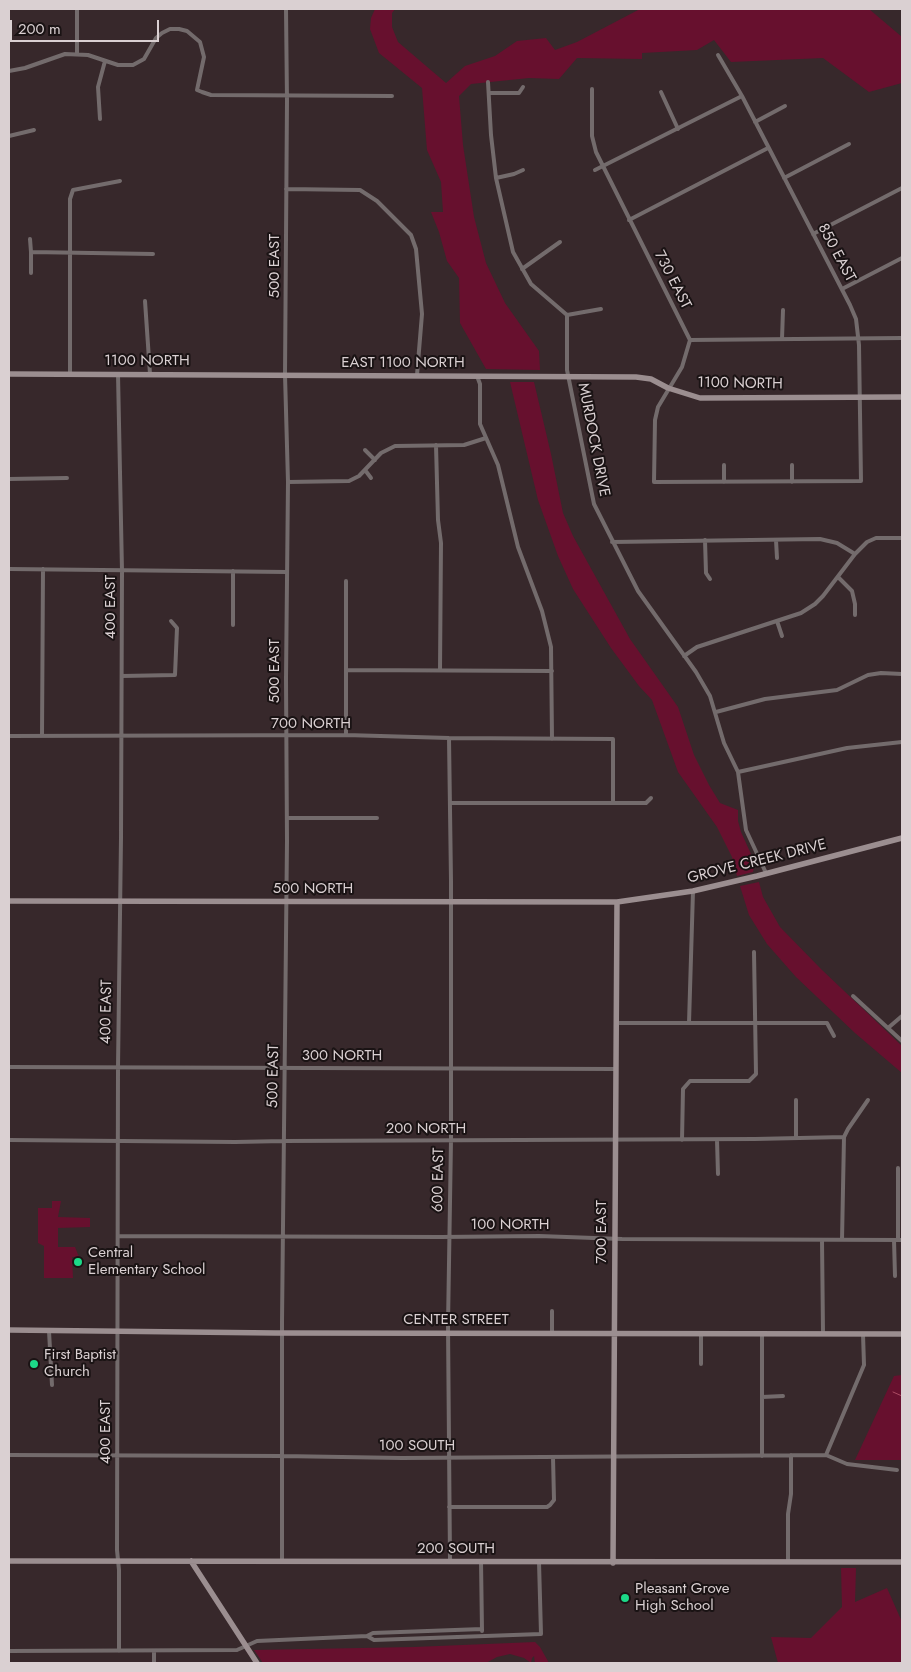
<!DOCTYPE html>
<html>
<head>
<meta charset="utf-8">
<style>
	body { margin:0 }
	#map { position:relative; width:911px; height:1672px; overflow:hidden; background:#37282b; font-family:Jost,sans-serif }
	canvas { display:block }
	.frame { position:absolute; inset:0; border:10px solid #dad0d2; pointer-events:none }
	.scale { position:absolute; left:10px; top:20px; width:149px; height:22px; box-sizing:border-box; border:2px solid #dad0d2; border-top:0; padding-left:6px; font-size:15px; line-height:18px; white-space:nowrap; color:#dad0d2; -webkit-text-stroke:4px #1a1314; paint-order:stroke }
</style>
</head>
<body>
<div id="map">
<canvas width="911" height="1672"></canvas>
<div class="frame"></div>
<div class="scale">200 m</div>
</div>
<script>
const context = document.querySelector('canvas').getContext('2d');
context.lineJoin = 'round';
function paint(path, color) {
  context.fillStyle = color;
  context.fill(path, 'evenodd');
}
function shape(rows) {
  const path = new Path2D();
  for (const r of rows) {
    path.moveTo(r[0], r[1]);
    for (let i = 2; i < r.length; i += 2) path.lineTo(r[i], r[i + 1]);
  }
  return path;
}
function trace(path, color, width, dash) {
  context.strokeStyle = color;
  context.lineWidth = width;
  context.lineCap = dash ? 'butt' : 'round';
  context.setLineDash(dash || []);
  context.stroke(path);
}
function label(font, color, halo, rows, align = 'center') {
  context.font = font + ' Jost,sans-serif';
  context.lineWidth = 4;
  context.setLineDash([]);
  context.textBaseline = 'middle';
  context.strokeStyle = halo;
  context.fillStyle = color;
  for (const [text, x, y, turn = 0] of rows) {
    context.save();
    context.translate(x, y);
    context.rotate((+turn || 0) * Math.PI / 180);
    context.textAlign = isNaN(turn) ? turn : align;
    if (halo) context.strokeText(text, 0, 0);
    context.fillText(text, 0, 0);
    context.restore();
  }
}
paint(shape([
	[375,9,395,9,392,13,392,27,398,42,446,83,465,66,495,56,517,41,546,38,555,50,577,42,640,9,869,9,902,37,902,83,869,92,823,58,731,62,714,40,697,50,642,53,642,59,577,58,559,79,529,78,471,84,459,96,463,145,474,217,486,263,505,303,539,351,540,370,486,369,460,323,459,278,447,261,439,232,431,212,443,212,441,182,427,150,422,88,379,53,370,29,371,18],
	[510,382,534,382,551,454,563,513,573,536,630,639,678,707,694,755,709,785,720,803,738,810,738,821,741,832,755,863,753,872,737,876,732,857,717,827,678,772,652,700,639,686,611,648,573,589,558,556,538,500],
	[759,882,763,897,780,927,821,969,902,1046,902,1073,855,1033,796,977,767,944,749,915,740,886],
	[52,1201,61,1201,58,1217,90,1218,90,1227,58,1228,58,1247,75,1247,79,1257,72,1257,73,1278,44,1278,44,1246,38,1243,38,1208,52,1208],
	[902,1375,902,1460,855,1460,894,1376],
	[841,1568,856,1568,855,1602,887,1588,902,1622,902,1663,778,1663,771,1637,811,1638,842,1607],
	[535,1642,540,1647,549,1663,535,1663,534,1656,532,1658,531,1663,524,1658,510,1654,497,1657,486,1663,263,1663,254,1650,414,1647]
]), '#67102e');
trace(shape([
	[893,1392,902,1396]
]), '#ac4b63', 1);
trace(shape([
	[77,54,77,9],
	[9,71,25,68,65,54,88,55,118,65,133,65,144,59,156,38,162,33,170,29,179,29,187,31,200,42,204,57,197,90,202,92,211,95,392,96],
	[488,82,491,135,496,178,513,252,531,284,567,315,567,370,594,504,638,591,696,672,710,696,724,743,738,772,746,830,766,873],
	[592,89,592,136,596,152,690,340,682,367,658,407,655,420,654,482,861,481,859,345,856,319,850,305,742,96,718,55],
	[661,92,678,129],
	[489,93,519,93,523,87],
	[100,119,98,87,105,61],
	[755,122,785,106],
	[9,136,34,130],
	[595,170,742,96],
	[496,178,514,174,523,170],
	[784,178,849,144],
	[286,189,360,190,377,201,411,235,416,249,422,314,417,375],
	[629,220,768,148],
	[813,234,902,188],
	[30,239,31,252,153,254],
	[522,269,560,242],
	[31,273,31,252],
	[842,289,902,258],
	[145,301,150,374],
	[567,315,601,309],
	[782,339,783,310],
	[690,340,902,338],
	[70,374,70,199,73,190,120,181],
	[118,374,122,571,121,838,118,1067,117,1550,119,1570,119,1651],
	[477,376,480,384,480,424,498,465,518,547,542,611,551,647,552,739],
	[436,445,438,520,441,543,440,670],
	[365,450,375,460],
	[792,465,792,482],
	[365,470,371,478],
	[9,479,67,478],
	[288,482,349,481,359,476,381,453,395,446,464,445,486,438],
	[724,482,724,465],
	[705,540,706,573,710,579],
	[776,540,777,558],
	[612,542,820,539,837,543,855,554],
	[9,569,287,572],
	[838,577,852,591,855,604,855,615],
	[346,581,346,735],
	[777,621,782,636],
	[233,625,233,571],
	[684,656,697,647,801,613,815,604,823,596,855,554,867,542,876,538,902,538],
	[346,670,552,671],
	[122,676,175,675,177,628,171,621],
	[716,712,765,699,837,690,868,675,881,673,902,674],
	[42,735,43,569],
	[9,736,346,735,449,738,613,739,613,803],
	[449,738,451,881,451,1140,448,1325,450,1561],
	[738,772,847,748,902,742],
	[450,803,646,803,651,798],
	[287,818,377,818],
	[853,996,902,1041],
	[616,1023,827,1023,834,1036],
	[689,1023,693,891],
	[888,1028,902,1016],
	[9,1067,615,1069],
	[796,1100,796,1138],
	[9,1140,235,1142,284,1141,755,1139,844,1137],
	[682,1140,683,1089,690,1081,749,1081,756,1074,754,952],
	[717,1140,718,1174],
	[898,1168,898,1240],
	[118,1236,441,1237,539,1236,622,1239,902,1240],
	[822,1240,823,1333],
	[842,1240,844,1137,848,1129,868,1100],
	[894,1240,895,1276],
	[552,1311,552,1333],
	[49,1331,52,1385],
	[701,1364,701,1333],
	[762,1397,783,1396],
	[9,1455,282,1456,402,1458,826,1455,847,1464,897,1470],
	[826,1455,864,1365,863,1334],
	[762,1456,762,1333],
	[449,1507,547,1507,550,1505,554,1500,553,1457],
	[282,1561,282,1322,287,841,286,679,288,482,285,375,287,101,286,9],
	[481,1561,482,1631],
	[788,1562,788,1514,791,1494,791,1455],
	[367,1636,374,1640,541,1634,539,1562],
	[9,1651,237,1650,257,1641,367,1636,373,1633,482,1629],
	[154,1663,154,1651]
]), '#736b6c', 4);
trace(shape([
	[9,374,636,377,651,379,668,388,700,398,902,397],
	[9,901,617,902,693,891,757,876,902,838],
	[9,1330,275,1333,902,1334],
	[9,1561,902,1562],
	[191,1561,257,1663],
	[613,1563,617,902]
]), '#9b8e90', 5.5);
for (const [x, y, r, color] of [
	[78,1262,5,"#1cd988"],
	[34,1364,5,"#1cd988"],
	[625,1598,5,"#1cd988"]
]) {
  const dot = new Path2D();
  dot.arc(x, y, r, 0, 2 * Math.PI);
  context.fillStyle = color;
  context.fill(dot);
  trace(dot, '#1a1314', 2);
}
label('15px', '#dad0d2', '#1a1314', [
	["850 EAST",836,253,62],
	["500 EAST",275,266,-90],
	["730 EAST",672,280,63],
	["1100 NORTH",147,361],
	["EAST 1100 NORTH",403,363],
	["1100 NORTH",740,384,1],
	["MURDOCK DRIVE",593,440,79],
	["400 EAST",111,607,-90],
	["500 EAST",275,671,-90],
	["700 NORTH",311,724],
	["GROVE CREEK DRIVE",757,862,-14],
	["500 NORTH",313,889],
	["400 EAST",107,1012,-89],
	["300 NORTH",342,1056],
	["500 EAST",274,1076,-89],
	["200 NORTH",426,1129],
	["600 EAST",439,1180,-89],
	["100 NORTH",510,1225],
	["700 EAST",602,1232,-90],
	["CENTER STREET",456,1320],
	["400 EAST",106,1432,-90],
	["100 SOUTH",417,1446],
	["200 SOUTH",456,1549]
]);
label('15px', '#dad0d2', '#1a1314', [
	["Central",88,1253],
	["Elementary School",88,1270],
	["First Baptist",44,1355],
	["Church",44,1372],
	["Pleasant Grove",635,1589],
	["High School",635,1606]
], 'left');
</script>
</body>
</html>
